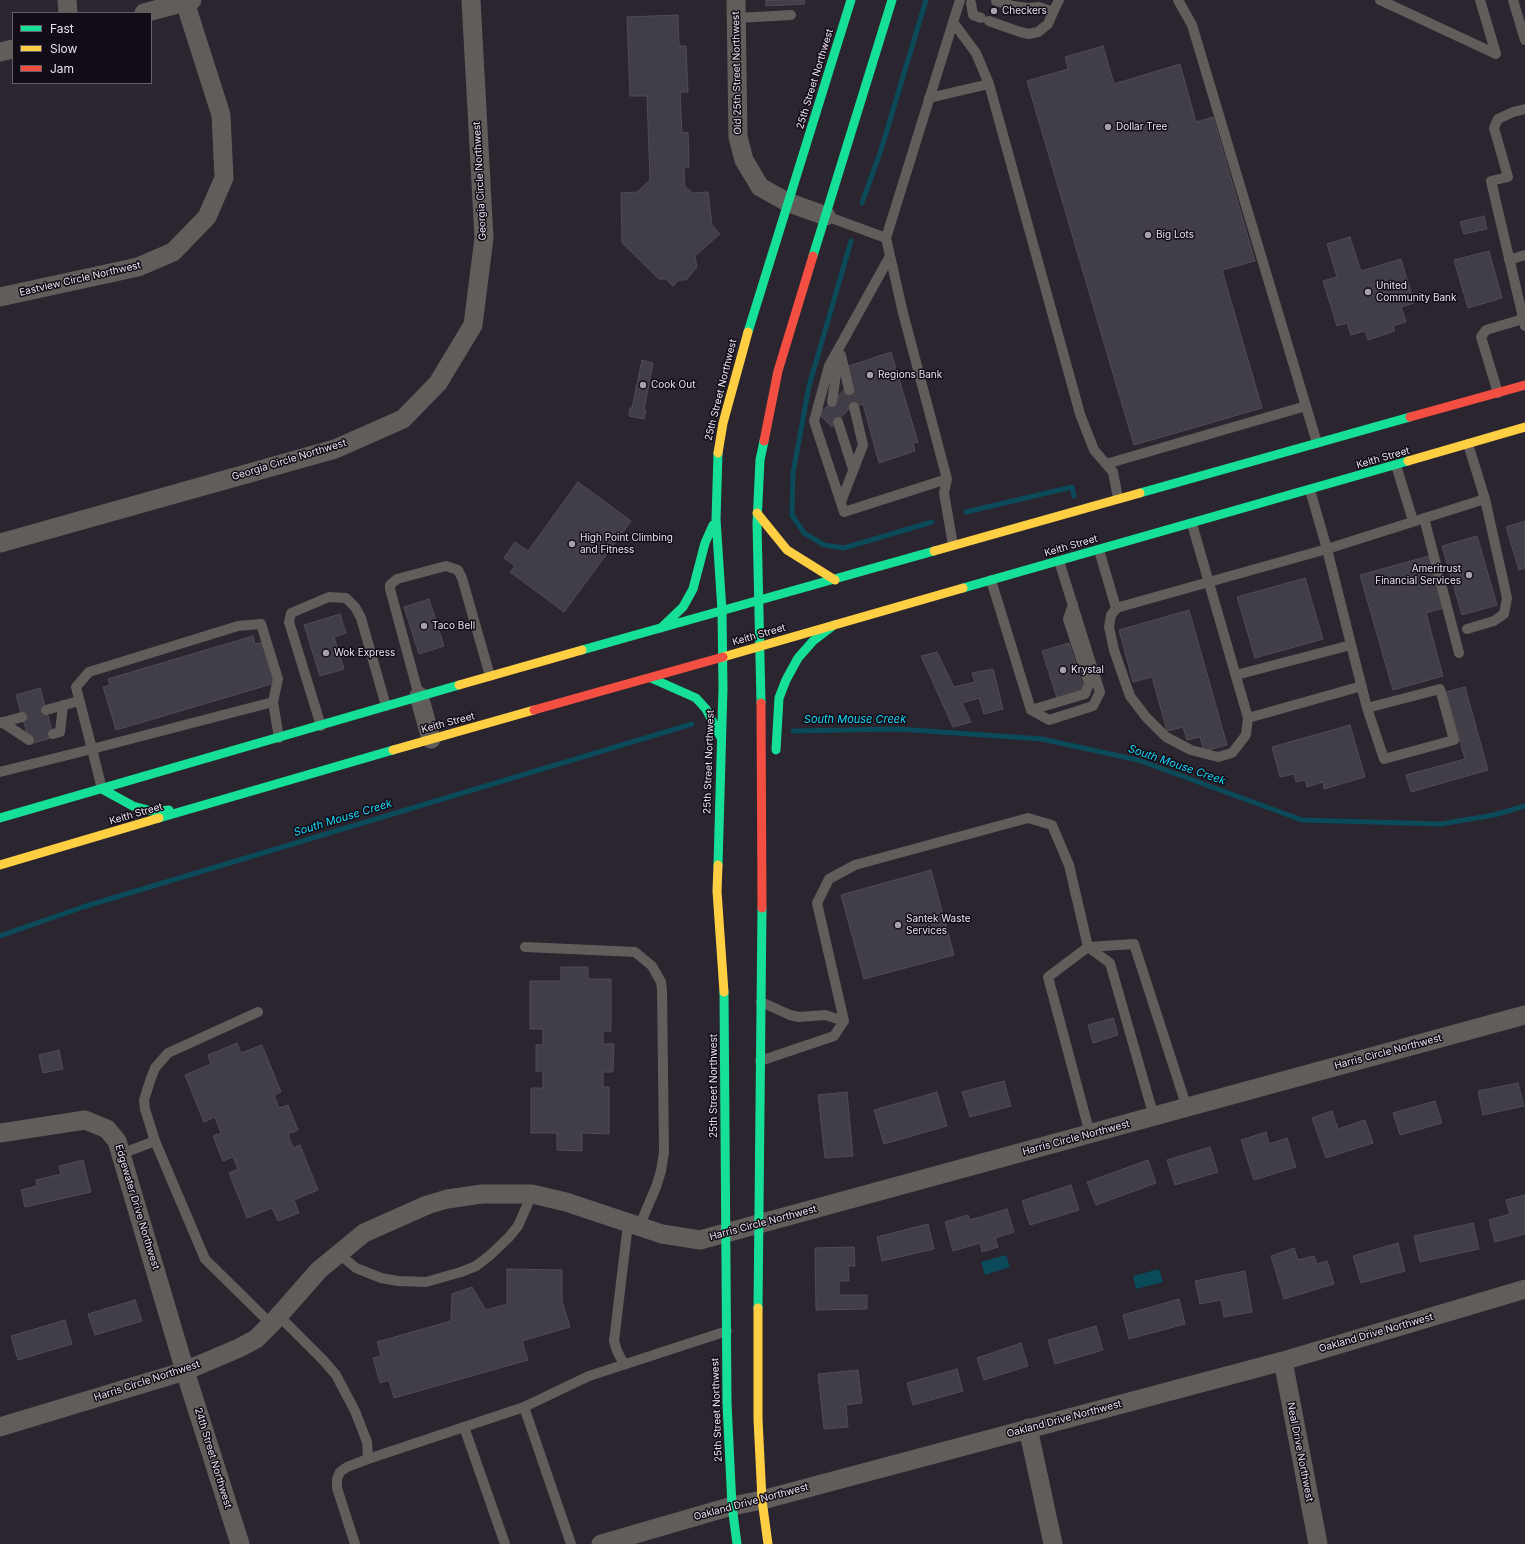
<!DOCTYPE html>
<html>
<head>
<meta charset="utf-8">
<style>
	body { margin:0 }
	#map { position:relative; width:1525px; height:1544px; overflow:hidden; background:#2a252f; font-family:Inter,sans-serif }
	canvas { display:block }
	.legend { position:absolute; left:12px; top:12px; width:140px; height:72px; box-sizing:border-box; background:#110c15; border:1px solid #67616c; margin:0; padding:5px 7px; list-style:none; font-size:12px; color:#e9e1ef }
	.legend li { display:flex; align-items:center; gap:8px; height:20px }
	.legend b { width:20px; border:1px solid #67616c }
</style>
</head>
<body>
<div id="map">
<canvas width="1525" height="1544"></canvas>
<ul class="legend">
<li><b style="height:5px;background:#16e098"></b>Fast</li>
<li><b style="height:5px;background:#ffcf43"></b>Slow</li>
<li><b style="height:5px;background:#f24e42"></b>Jam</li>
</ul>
</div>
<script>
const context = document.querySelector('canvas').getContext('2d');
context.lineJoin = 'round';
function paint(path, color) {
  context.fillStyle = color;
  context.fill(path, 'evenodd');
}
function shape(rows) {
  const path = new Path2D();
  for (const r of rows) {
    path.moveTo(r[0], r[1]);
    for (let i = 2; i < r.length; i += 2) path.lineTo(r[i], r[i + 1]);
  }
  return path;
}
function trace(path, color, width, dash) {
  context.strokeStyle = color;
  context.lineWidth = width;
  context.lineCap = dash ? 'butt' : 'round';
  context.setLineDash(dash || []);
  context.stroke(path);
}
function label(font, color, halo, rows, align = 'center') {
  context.font = font + ' Inter,sans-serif';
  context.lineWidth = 3;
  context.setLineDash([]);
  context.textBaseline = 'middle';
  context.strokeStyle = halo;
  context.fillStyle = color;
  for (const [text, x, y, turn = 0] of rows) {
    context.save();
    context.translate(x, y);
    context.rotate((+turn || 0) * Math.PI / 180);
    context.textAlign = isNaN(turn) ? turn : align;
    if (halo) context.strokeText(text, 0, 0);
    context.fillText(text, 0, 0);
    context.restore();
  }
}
paint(shape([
	[1006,1255,1010,1267,985,1275,981,1262],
	[1159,1269,1163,1282,1136,1289,1133,1276]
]), '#0a4a59');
trace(shape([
	[862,203,881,150,926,0],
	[851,241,809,386,793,473,792,515,804,533,824,545,844,548,932,522],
	[966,512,1072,487,1074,496],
	[793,731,898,729,1042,739,1138,760,1302,820,1441,824,1494,815,1525,806],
	[0,936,83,907,692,724]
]), '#0a4a59', 5);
const building = shape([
	[766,0,804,0,805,4,766,6,766,0],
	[678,15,679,46,686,46,688,92,680,92,682,133,688,132,689,167,684,167,685,187,693,193,708,192,712,225,720,234,695,256,697,267,686,280,679,280,673,286,666,279,659,279,622,243,621,193,637,192,650,180,647,96,630,96,627,17,678,15],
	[1103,46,1114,84,1180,64,1196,122,1213,117,1255,261,1222,270,1262,408,1134,445,1027,81,1068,69,1065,57,1103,46],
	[1484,216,1487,229,1464,234,1460,222,1484,216],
	[1350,237,1361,271,1401,259,1414,303,1401,307,1406,322,1393,326,1395,331,1368,340,1365,331,1351,335,1347,323,1337,326,1323,281,1337,277,1327,244,1350,237],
	[1489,251,1502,298,1468,308,1454,260,1489,251],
	[891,352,918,442,913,443,915,451,879,463,863,404,850,408,832,427,819,414,842,392,854,388,846,367,891,352],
	[642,360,653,363,644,410,646,410,644,419,629,416,630,408,632,408,642,360],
	[578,482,631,521,564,612,510,572,515,566,504,558,515,542,528,551,578,482],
	[1525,521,1525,568,1519,570,1506,527,1525,521],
	[1477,536,1497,605,1462,615,1442,546,1477,536],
	[1429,556,1443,608,1426,613,1443,676,1393,690,1360,575,1429,556],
	[1305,578,1323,639,1255,658,1237,597,1305,578],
	[429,599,444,646,419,654,404,607,429,599],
	[1189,610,1227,745,1204,751,1200,737,1187,740,1183,727,1167,731,1152,677,1133,682,1119,630,1189,610],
	[340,614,346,633,334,637,344,669,320,676,304,625,340,614],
	[253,636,255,644,263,642,275,683,116,730,103,687,110,685,108,679,253,636],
	[1069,643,1084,690,1057,698,1042,651,1069,643],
	[937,652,954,687,975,682,972,673,993,669,1003,709,984,714,979,698,962,703,971,722,953,727,921,656,937,652],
	[1465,687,1488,770,1411,792,1406,775,1465,759,1446,692,1465,687],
	[40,688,54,737,30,744,16,695,40,688],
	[1350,725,1365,777,1324,789,1323,782,1307,787,1305,780,1296,782,1294,774,1280,777,1272,747,1350,725],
	[931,870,954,955,864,979,841,895,931,870],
	[561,967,588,967,588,979,611,979,611,1031,603,1031,603,1044,614,1044,613,1072,603,1072,603,1087,609,1087,609,1134,582,1133,582,1151,557,1150,557,1133,531,1133,531,1088,543,1088,543,1071,536,1071,536,1045,543,1045,543,1029,530,1029,530,981,561,981,561,967],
	[1113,1018,1118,1035,1093,1043,1088,1025,1113,1018],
	[237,1043,241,1053,262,1045,281,1092,274,1095,279,1108,288,1105,298,1130,288,1134,293,1148,300,1145,318,1190,294,1200,299,1213,278,1221,272,1208,247,1218,229,1173,238,1169,233,1157,223,1161,213,1136,221,1133,215,1117,204,1122,185,1075,211,1064,208,1055,237,1043],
	[59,1050,63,1069,43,1073,39,1055,59,1050],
	[1004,1081,1011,1106,970,1117,962,1092,1004,1081],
	[1518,1083,1524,1106,1483,1115,1478,1091,1518,1083],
	[847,1092,853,1156,825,1158,818,1095,847,1092],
	[937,1092,947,1126,884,1144,874,1110,937,1092],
	[1435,1101,1442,1123,1400,1135,1393,1113,1435,1101],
	[1332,1111,1338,1129,1365,1120,1373,1143,1326,1158,1312,1118,1332,1111],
	[1266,1132,1269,1144,1287,1138,1296,1167,1254,1180,1241,1140,1266,1132],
	[1210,1147,1218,1172,1175,1185,1167,1160,1210,1147],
	[83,1160,91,1192,25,1207,21,1190,37,1186,36,1180,61,1174,59,1166,83,1160],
	[1148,1160,1156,1183,1096,1205,1087,1182,1148,1160],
	[1071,1185,1079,1210,1030,1225,1022,1201,1071,1185],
	[1525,1195,1525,1234,1495,1242,1489,1220,1510,1214,1506,1200,1525,1195],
	[1007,1209,1014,1232,995,1238,998,1247,982,1252,980,1243,953,1251,945,1222,968,1215,970,1220,1007,1209],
	[1473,1223,1479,1249,1420,1262,1414,1236,1473,1223],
	[928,1224,934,1249,882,1261,877,1237,928,1224],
	[1398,1243,1405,1271,1361,1283,1353,1256,1398,1243],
	[854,1247,855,1266,848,1266,849,1281,839,1281,839,1295,867,1295,867,1309,816,1310,815,1248,854,1247],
	[1294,1248,1298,1260,1314,1256,1317,1264,1327,1261,1334,1284,1284,1299,1271,1256,1294,1248],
	[507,1269,562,1270,562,1301,570,1327,522,1341,528,1360,394,1398,389,1380,380,1383,373,1358,381,1356,377,1342,451,1321,452,1294,472,1287,486,1310,507,1304,507,1269],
	[1245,1271,1252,1312,1224,1317,1221,1300,1200,1304,1195,1281,1245,1271],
	[1179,1299,1185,1324,1129,1339,1123,1315,1179,1299],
	[135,1300,142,1321,95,1335,88,1314,135,1300],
	[65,1320,72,1344,18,1360,11,1336,65,1320],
	[1096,1326,1103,1350,1055,1364,1048,1340,1096,1326],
	[1021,1343,1028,1366,984,1380,977,1358,1021,1343],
	[957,1369,963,1391,913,1405,907,1383,957,1369],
	[858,1370,862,1403,846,1405,848,1427,824,1429,818,1374,858,1370]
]);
paint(building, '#423e47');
trace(building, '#504c54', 1);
trace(shape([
	[1178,0,1192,25,1317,443],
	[1380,0,1496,54,1480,0],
	[1513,0,1525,40],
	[996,1,1013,6,1028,8,1039,7,1053,12,1059,0],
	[971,3,973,15,981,18],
	[736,18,791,15],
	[989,21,1020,32,1029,34,1038,32,1048,24,1053,12],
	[953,22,976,53,989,84],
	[929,98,989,84,1080,414,1094,450,1113,472,1118,498],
	[1525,109,1513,112,1498,119,1494,128,1508,177,1491,181,1525,326],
	[826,216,886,238],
	[890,256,829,366,814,421,844,512,947,479],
	[1509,260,1525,255],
	[841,355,849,390],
	[1498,393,1481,337,1486,330,1523,319],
	[832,402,839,353],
	[838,422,853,469],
	[1106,464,1306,406],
	[1396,465,1413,521],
	[841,502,863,445,854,407],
	[1424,518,1459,653],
	[953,545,944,493,947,479,903,313,886,238,960,0],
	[1099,550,1116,608,1327,549,1310,490],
	[991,580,1031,710,1049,720,1093,706,1100,692,1059,561],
	[1117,608,1111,615,1109,627,1114,650,1130,696,1146,717,1166,737,1191,750,1218,757,1232,753,1246,735,1248,718,1192,524],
	[1467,629,1494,621,1504,614,1507,598,1485,499],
	[1236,675,1351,645],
	[419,696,390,589,390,585,397,579,446,566,458,570,462,578,490,676],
	[273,702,92,749,76,687,89,672,238,626,261,624,278,679,273,702,279,738],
	[1367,708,1440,689,1454,740,1384,759,1367,708,1327,549,1485,499,1468,444],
	[46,710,79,701],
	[1031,710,1085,694,1089,684,1068,619,1073,604],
	[1248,718,1362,686],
	[2,722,29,740],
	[0,723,22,717],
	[321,726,289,622,291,613,329,597,346,598,355,607,361,618,386,706],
	[53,734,60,732,63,705],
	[0,772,92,749,102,789],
	[525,947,635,952,652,966,661,982,662,990,664,1152,661,1171,656,1187,639,1227],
	[258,1012,168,1053,155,1068,151,1078,144,1100,145,1109,155,1141,205,1259,271,1324],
	[844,1021,817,903,829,879,855,865,1028,818,1052,825,1069,865,1088,947,1110,963,1154,1117],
	[760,1061,834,1036,844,1021,825,1015,799,1017,790,1015,761,1002],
	[1090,1134,1048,977,1088,947,1134,944,1187,1108],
	[121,1154,155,1141],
	[338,1253,356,1268,381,1278,398,1281,426,1282,461,1272,476,1266,489,1256,509,1237,518,1226,532,1194],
	[279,1316,324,1361,336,1375,355,1411,367,1442,368,1459,347,1467,340,1472,337,1479,337,1488,355,1544],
	[624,1364,617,1351,614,1341,628,1224],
	[524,1407,571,1544],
	[464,1427,505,1544],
	[368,1459,524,1407,589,1376,727,1331]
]), '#605d5b', 10);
trace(shape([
	[67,0,68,13],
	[736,0,738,137,744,160,760,187,787,202,826,216],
	[144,13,192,0],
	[0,52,13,49],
	[0,297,138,267,173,252,207,217,224,178,221,115,185,2],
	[0,543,335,449,403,419,438,383,473,325,484,238,471,0],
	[419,696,431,739],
	[0,1133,85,1120,107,1129,117,1141,185,1371,240,1544],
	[1283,1361,1318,1544],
	[0,1427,185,1371,239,1348,256,1339,275,1320,319,1270,364,1233,427,1205,447,1199,482,1194,532,1194,566,1202,662,1234,700,1240,1525,1015],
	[1028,1428,1053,1544],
	[601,1544,732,1506,762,1500,1283,1361,1525,1289]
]), '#605d5b', 19);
trace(shape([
	[813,256,892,0],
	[748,332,851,0],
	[1140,493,1410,417],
	[963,588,1408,461],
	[661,628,683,607,693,589,705,543,713,525],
	[582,650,934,551],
	[651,678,696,698,706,709,720,736],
	[761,703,757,523,760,460,764,441],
	[776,750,779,698,786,680,798,658,813,641,834,625],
	[102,789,133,806,155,812,169,810],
	[0,818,459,685],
	[159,818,393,750],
	[718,865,723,688,722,611,716,519,718,453],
	[724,992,727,1403,732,1506,737,1544],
	[758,1308,762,908]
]), '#16e098', 9);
trace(shape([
	[718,453,723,423,748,332],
	[1408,461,1525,427],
	[757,513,787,550,835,580],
	[934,551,1140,493],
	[723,657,963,588],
	[459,685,582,650],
	[393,750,534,710],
	[0,865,159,818],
	[718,865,717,891,724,992],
	[758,1308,758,1419,762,1500,768,1544]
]), '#ffcf43', 9);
trace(shape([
	[1410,417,1525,385],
	[764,441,778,371,813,256],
	[761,703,762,908],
	[534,710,723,657]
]), '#f24e42', 9);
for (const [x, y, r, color] of [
	[994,11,4,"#a69fac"],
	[1108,127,4,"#a69fac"],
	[1148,235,4,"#a69fac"],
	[1368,292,4,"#a69fac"],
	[870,375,4,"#a69fac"],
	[643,385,4,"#a69fac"],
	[572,544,4,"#a69fac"],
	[1469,575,4,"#a69fac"],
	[424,626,4,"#a69fac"],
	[326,653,4,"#a69fac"],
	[1063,670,4,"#a69fac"],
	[898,925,4,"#a69fac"]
]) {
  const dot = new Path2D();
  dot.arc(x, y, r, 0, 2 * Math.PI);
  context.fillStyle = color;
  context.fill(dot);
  trace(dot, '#110c15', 1.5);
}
label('10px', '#e9e1ef', '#110c15', [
	["Checkers",1002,11],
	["Dollar Tree",1116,127],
	["Big Lots",1156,235],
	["United",1376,286],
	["Community Bank",1376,298],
	["Regions Bank",878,375],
	["Cook Out",651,385],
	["High Point Climbing",580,538],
	["and Fitness",580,550],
	["Ameritrust",1461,569,"right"],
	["Financial Services",1461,581,"right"],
	["Taco Bell",432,626],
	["Wok Express",334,653],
	["Krystal",1071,670],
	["Santek Waste",906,919],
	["Services",906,931]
], 'left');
label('10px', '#e9e1ef', '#110c15', [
	["Old 25th Street Northwest",737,73,-91],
	["25th Street Northwest",815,79,-73],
	["Georgia Circle Northwest",480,181,-93],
	["Eastview Circle Northwest",80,279,-13],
	["25th Street Northwest",721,390,-76],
	["Keith Street",1383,458,-16],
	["Georgia Circle Northwest",289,460,-17],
	["Keith Street",1071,546,-16],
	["Keith Street",759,635,-16],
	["Keith Street",448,723,-15],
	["25th Street Northwest",709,762,-88],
	["Keith Street",136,814,-16],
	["Harris Circle Northwest",1388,1052,-15],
	["25th Street Northwest",714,1086,-90],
	["Harris Circle Northwest",1076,1138,-15],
	["Edgewater Drive Northwest",137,1207,73],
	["Harris Circle Northwest",763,1223,-15],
	["Oakland Drive Northwest",1376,1333,-16],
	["Harris Circle Northwest",147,1381,-18],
	["25th Street Northwest",717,1410,-92],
	["Oakland Drive Northwest",1064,1419,-15],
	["Neal Drive Northwest",1300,1452,79],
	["24th Street Northwest",213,1458,73],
	["Oakland Drive Northwest",751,1502,-15]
]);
label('italic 11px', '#16d7fb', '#110c15', [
	["South Mouse Creek",855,720],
	["South Mouse Creek",1177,765,19],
	["South Mouse Creek",343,818,-17]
]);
</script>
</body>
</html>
